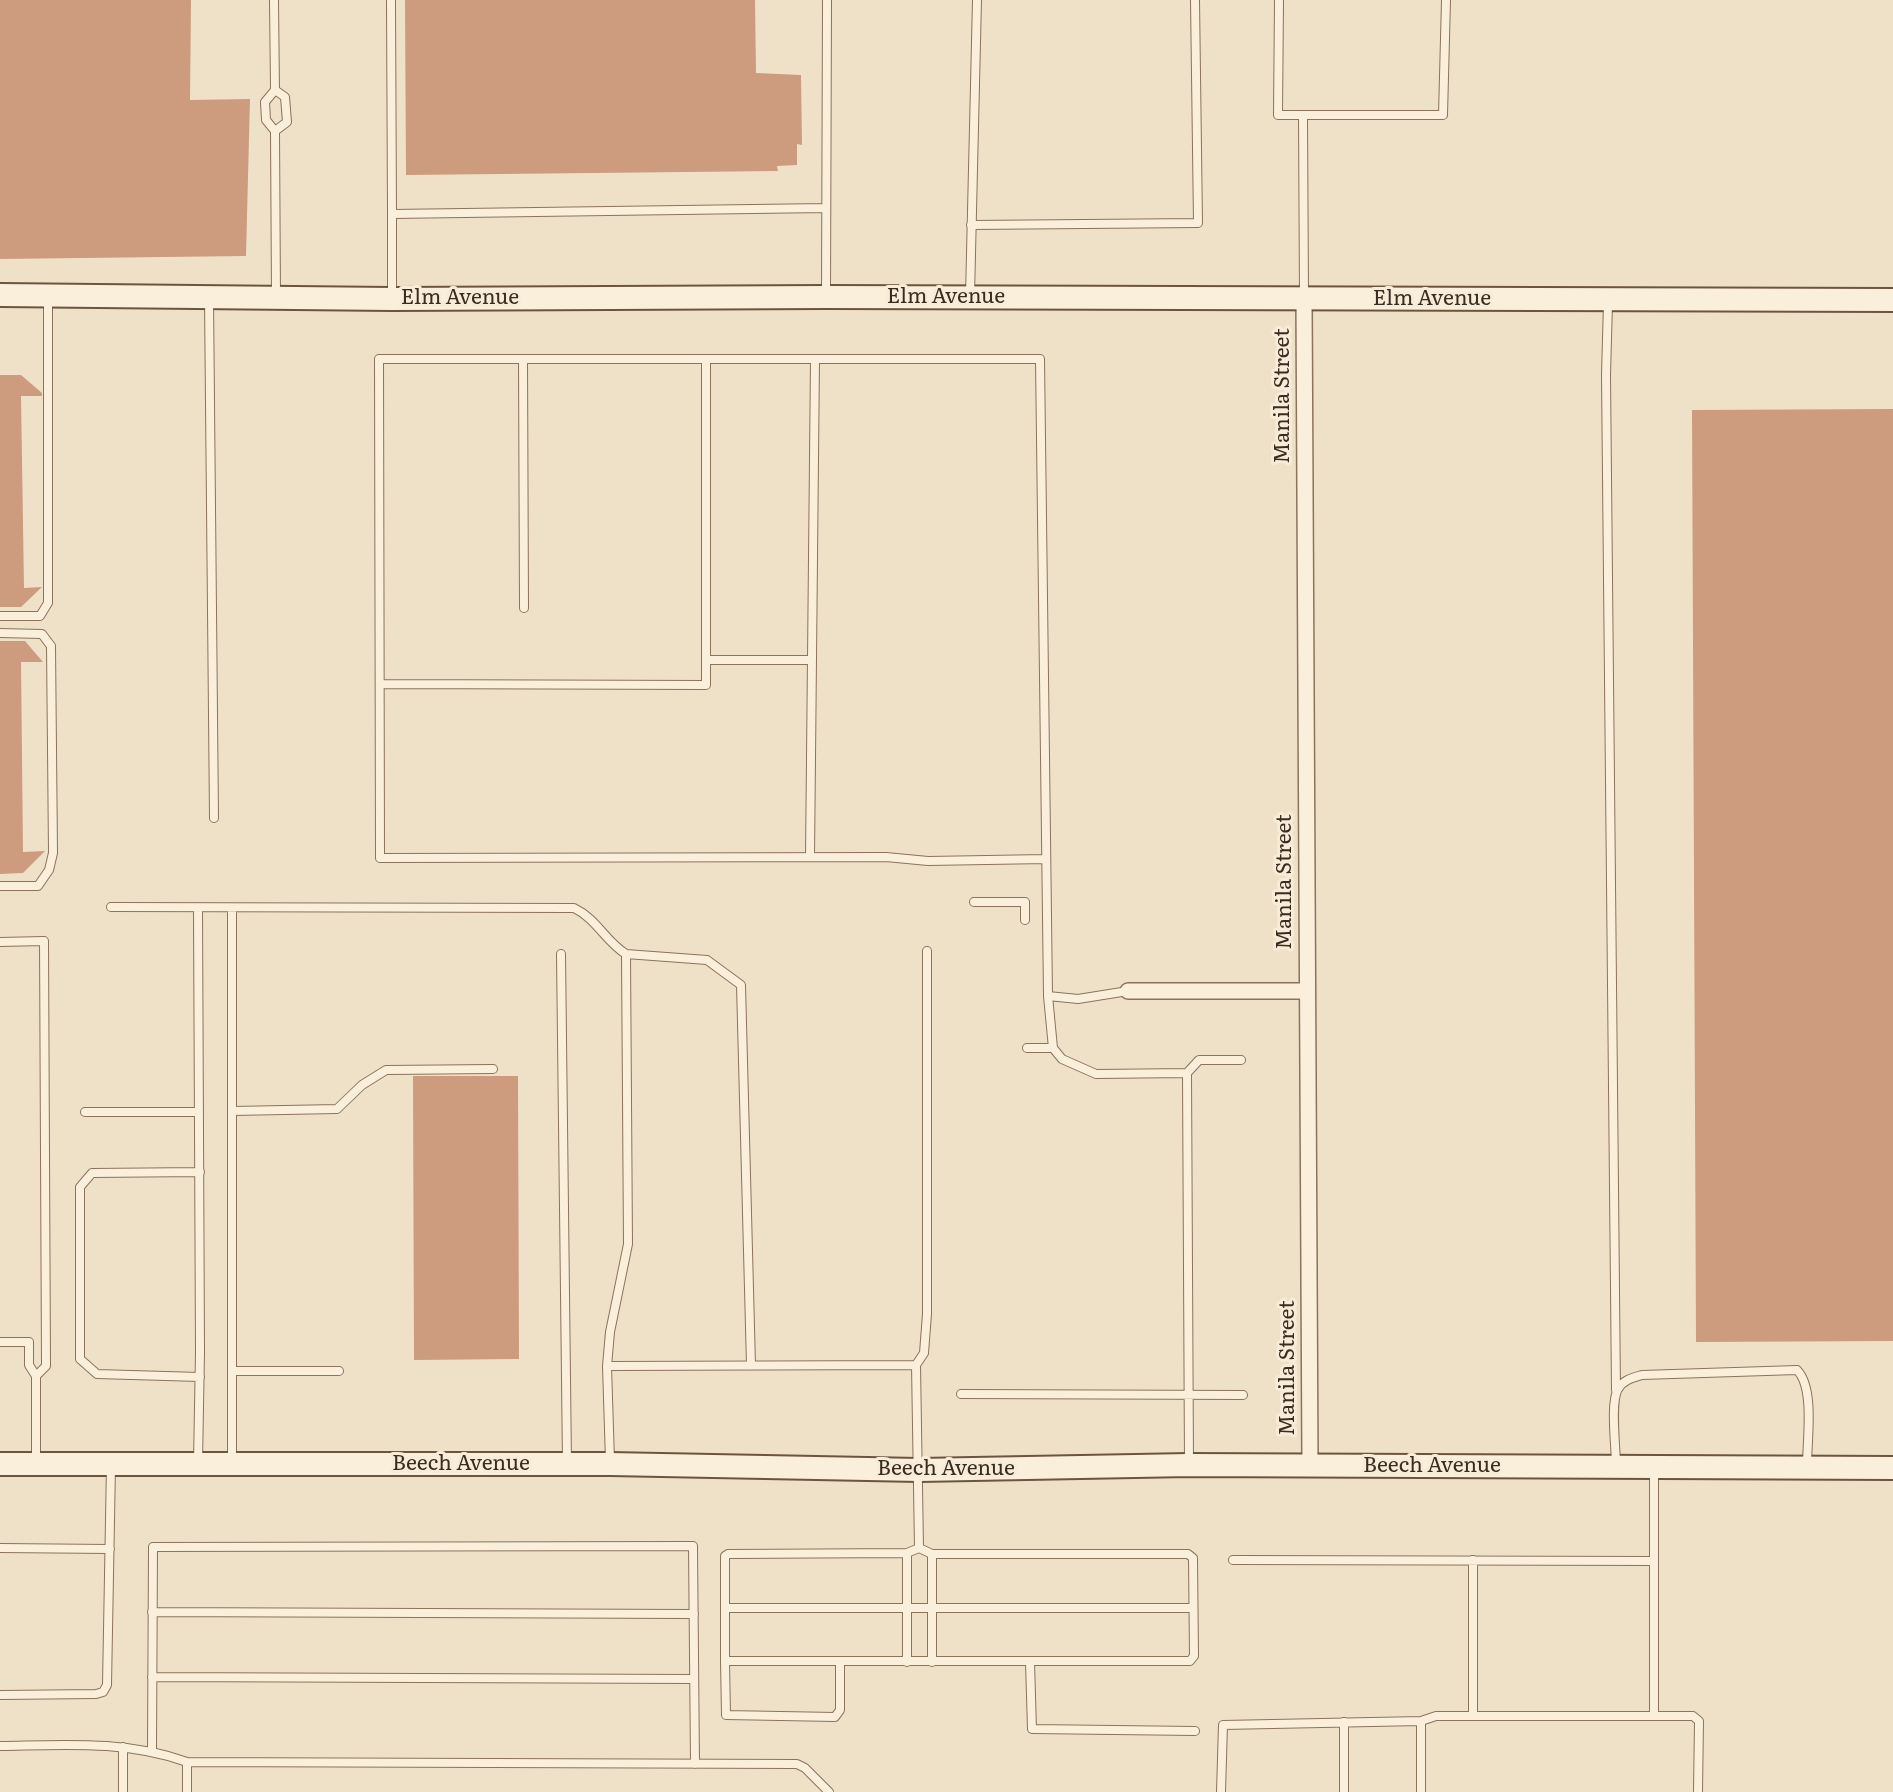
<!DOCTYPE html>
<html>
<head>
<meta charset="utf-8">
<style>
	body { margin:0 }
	canvas { display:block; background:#efe1c8 }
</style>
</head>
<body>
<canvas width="1893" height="1792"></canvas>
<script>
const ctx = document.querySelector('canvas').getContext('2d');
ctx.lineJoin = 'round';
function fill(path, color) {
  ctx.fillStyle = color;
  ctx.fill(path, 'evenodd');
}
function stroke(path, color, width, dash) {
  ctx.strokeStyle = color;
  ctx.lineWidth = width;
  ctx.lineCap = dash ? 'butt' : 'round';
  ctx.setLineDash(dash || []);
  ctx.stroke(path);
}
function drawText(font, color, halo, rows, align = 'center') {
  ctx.font = font + ' Literata,serif';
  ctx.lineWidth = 6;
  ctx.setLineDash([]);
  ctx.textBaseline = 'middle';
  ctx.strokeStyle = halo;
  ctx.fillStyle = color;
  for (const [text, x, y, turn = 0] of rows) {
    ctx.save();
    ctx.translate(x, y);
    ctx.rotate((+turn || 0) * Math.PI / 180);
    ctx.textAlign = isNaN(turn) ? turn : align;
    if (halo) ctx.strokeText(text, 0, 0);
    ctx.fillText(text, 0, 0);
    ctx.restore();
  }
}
fill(new Path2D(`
	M0,0h191l-1,100 60,-1 -4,157 -246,3z
	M405,0h350l1,73 45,2 1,70 -5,-1v21l-20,1 1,5 -372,4z
	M0,375h21l21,18v3h-21l3,192 18,-1 -21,20h-21z
	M1893,409v932l-197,1 -4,-932z
	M0,641h25l18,21h-22l2,190 22,-1 -22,22 -23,1z
	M413,1076h105l1,283 -105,1z`), '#cd9b7d');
const lane = new Path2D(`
	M274,0l1,90
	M391,0l1,214 433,-6
	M1279,0l-1,115h165l3,-115
	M1303,115l1,182
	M275,131l12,-9 -2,-25 -10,-7 -10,12 1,18 9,11 1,165
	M971,225l227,-2 -3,-223
	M826,295l1,-295
	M392,296v-82
	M970,296l7,-296
	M209,299l5,519
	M1608,303l-2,72 10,1015
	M523,359l1,249
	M706,359v301h105
	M0,616h40l8,-13v-305
	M0,633l42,1 9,12 2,207 -4,17 -11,16h-38
	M380,684l326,1v-25
	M810,857l5,-498
	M1046,859l-118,2 -42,-4 -506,1 -1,-499h661l8,637 5,52 9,11 34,15 91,-1 2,391
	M974,902h51v18
	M111,907l463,1c23,11 31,33 52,46l2,290 -18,88 -3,34 309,-1 8,-12 3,-39v-363
	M232,908v554
	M0,942l44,-1 2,425 -10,10 -7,-11v-23h-29
	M561,954l6,509
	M626,954l81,6 34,25 10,380
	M1048,996l30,3 50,-8
	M1027,1048h26
	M1187,1073l12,-13h42
	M232,1111l105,-2 25,-24 24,-15 107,-1
	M85,1112h114
	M200,1172l-108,1 -12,14v172l17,15 103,3
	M916,1365l3,183
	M607,1366l3,95
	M232,1371h107
	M36,1376v86
	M961,1394l282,1
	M198,1462l2,-110 -2,-444
	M1616,1465c0,-17 -6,-63 2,-76 5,-9 14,-11 24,-14l155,-5c18,18 10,70 10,95
	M1654,1469v247
	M0,1548l110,1
	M907,1553v109
	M1233,1560l421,1
	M1473,1560v156
	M725,1608h468
	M152,1612l542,2
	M725,1661v-105l3,-2 179,-1 12,-5 13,6h256l5,4 1,98 -4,5h-465l1,54 109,2 5,-7v-48
	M932,1662v-108
	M1030,1662l2,67 163,2
	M152,1677l542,2
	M0,1695l96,-1 7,-2 4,-7 4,-220
	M1421,1721l15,-5h257l6,5 -1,71
	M1344,1722v70
	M0,1746c64,-1 126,-6 187,16
	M123,1747v45
	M152,1750l1,-203 540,-1 2,218
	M187,1792v-30l610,2 8,4 24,24
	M1221,1792l2,-67 198,-4v71`);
const street = new Path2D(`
	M1304,299l6,1166
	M1128,991h179`);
const secondary = new Path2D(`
	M0,295l392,4 434,-2 1067,3
	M0,1464h610l309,6 270,-5 704,3`);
stroke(lane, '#8b735c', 10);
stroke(street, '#8b735c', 18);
stroke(secondary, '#6d543f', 26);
stroke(lane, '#f9efdb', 8);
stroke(street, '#f9efdb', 15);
stroke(secondary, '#f9efdb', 22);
drawText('21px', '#3c2c20', '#f6ecd7', [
	["Elm Avenue",946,297],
	["Elm Avenue",460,298],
	["Elm Avenue",1432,299],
	["Manila Street",1283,396,-90],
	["Manila Street",1285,882,-90],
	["Manila Street",1288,1368,-90],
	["Beech Avenue",461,1464],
	["Beech Avenue",1432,1466],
	["Beech Avenue",946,1469]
]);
</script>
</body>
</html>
